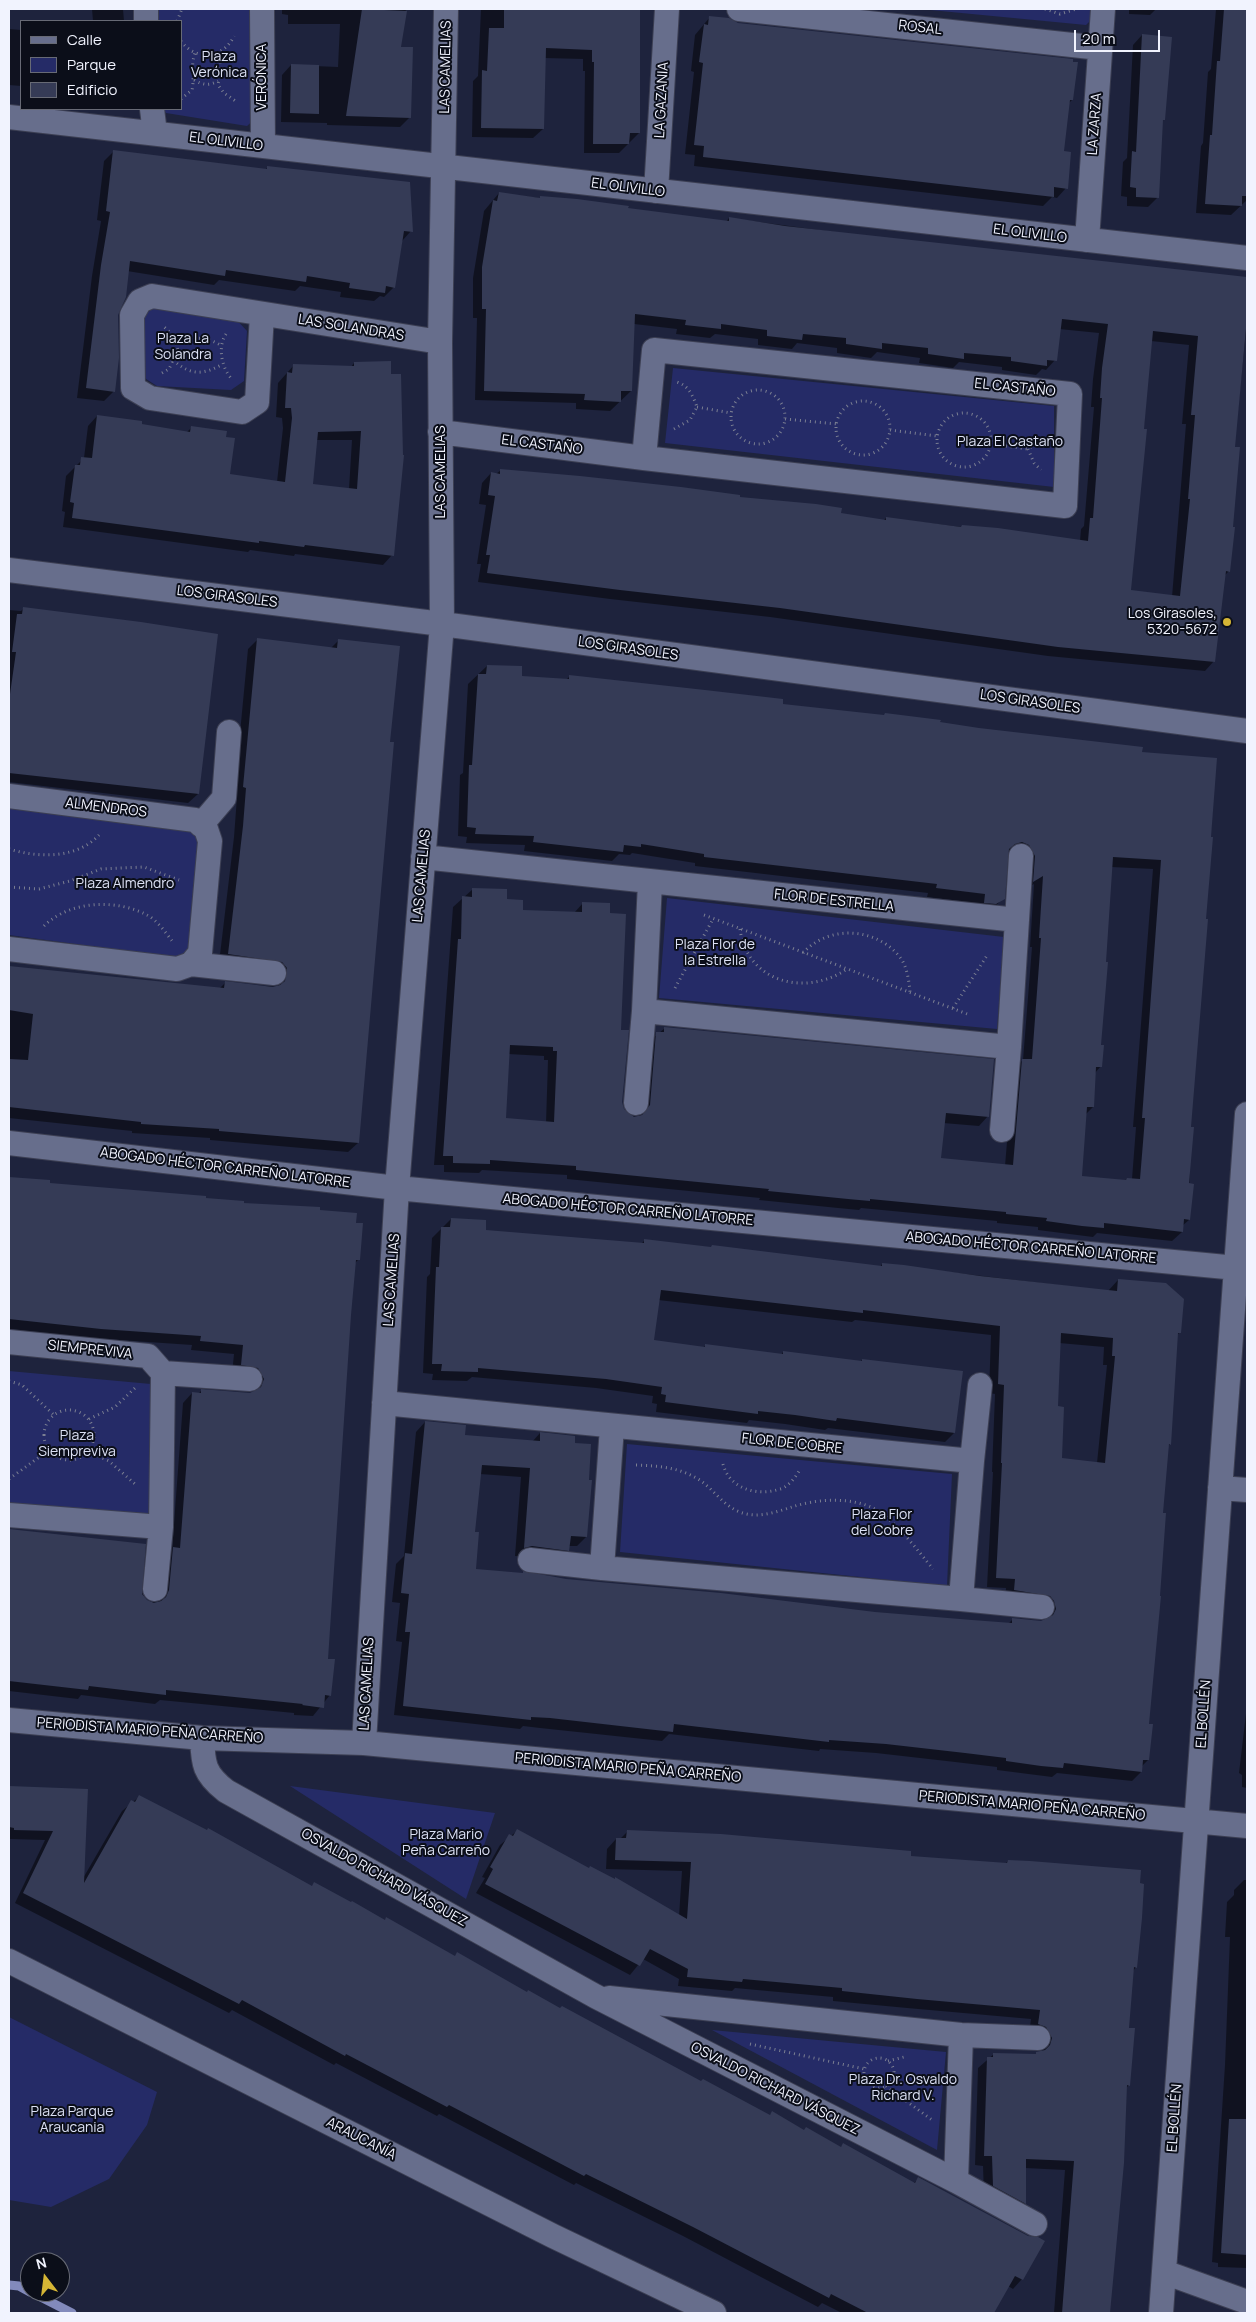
<!DOCTYPE html>
<html>
<head>
<meta charset="utf-8">
<style>
	body { margin:0 }
	#map { position:relative; width:1256px; height:2322px; overflow:hidden; background:#1e233d; font-family:Manrope,sans-serif }
	canvas { display:block }
	.frame { position:absolute; inset:0; border:10px solid #f1f3fe; pointer-events:none }
	.legend { position:absolute; left:20px; top:20px; width:162px; height:90px; box-sizing:border-box; background:#0b0e19; border:1px solid #676a75; margin:0; padding:6px 9px; list-style:none; font-size:15px; color:#f1f3fe }
	.legend li { display:flex; align-items:center; gap:10px; height:25px }
	.legend b { width:25px; border:1px solid #676a75 }
	.north { position:absolute; left:20px; top:2252px; width:50px; height:50px; box-sizing:border-box; background:#0b0e19; border:1px solid #676a75; border-radius:50%; rotate:345deg; font-size:14px; font-weight:700; line-height:20px; text-align:center; color:#f1f3fe }
	.north::after { content:''; display:block; margin:auto; width:18px; height:22px; background:#d5b535; clip-path:polygon(50% 0,100% 100%,50% 72%,0 100%) }
	.scale { position:absolute; left:1074px; top:30px; width:86px; height:22px; box-sizing:border-box; border:2px solid #f1f3fe; border-top:0; padding-left:6px; font-size:15px; line-height:18px; white-space:nowrap; color:#f1f3fe; -webkit-text-stroke:4px #0b0e19; paint-order:stroke }
</style>
</head>
<body>
<div id="map">
<canvas width="1256" height="2322"></canvas>
<div class="frame"></div>
<ul class="legend">
<li><b style="height:6px;background:#676e8c"></b>Calle</li>
<li><b style="height:14px;background:#252b67"></b>Parque</li>
<li><b style="height:14px;background:#353b56"></b>Edificio</li>
</ul>
<div class="north">N</div>
<div class="scale">20 m</div>
</div>
<script>
const ctx = document.querySelector('canvas').getContext('2d');
ctx.lineJoin = 'round';
function fill(path, color) {
  ctx.fillStyle = color;
  ctx.fill(path, 'evenodd');
}
function stroke(path, color, width, dash) {
  ctx.strokeStyle = color;
  ctx.lineWidth = width;
  ctx.lineCap = dash ? 'butt' : 'round';
  ctx.setLineDash(dash || []);
  ctx.stroke(path);
}
function drawText(font, color, halo, rows, align = 'center') {
  ctx.font = font + ' Manrope,sans-serif';
  ctx.lineWidth = 4;
  ctx.setLineDash([]);
  ctx.textBaseline = 'middle';
  ctx.strokeStyle = halo;
  ctx.fillStyle = color;
  for (const [text, x, y, turn = 0] of rows) {
    ctx.save();
    ctx.translate(x, y);
    ctx.rotate((+turn || 0) * Math.PI / 180);
    ctx.textAlign = isNaN(turn) ? turn : align;
    if (halo) ctx.strokeText(text, 0, 0);
    ctx.fillText(text, 0, 0);
    ctx.restore();
  }
}
fill(new Path2D(`
	M151,9h106v108l-10,9 -81,-13 -3,-4h18v-88h-29z
	M920,9h177l-1,6 -10,10z
	M159,303l74,13 14,15 -3,50 -13,9 -74,-4 -14,-9 1,-62z
	M673,368l381,38v81l-389,-44z
	M9,802l187,24 9,15 -12,108 -14,9 -170,-23z
	M667,898l337,39 -7,92 -338,-31z
	M9,1371l142,13 6,12 -4,109 -6,11 -138,-9z
	M627,1444l325,30 -5,112 -327,-34z
	M290,1786l205,27 -29,86z
	M9,2017l148,75 -10,33 -38,54 -58,28 -42,-7z
	M712,2030l234,22 -9,98z`), '#252b67');
fill(new Path2D(`
	M92,9h31l1,12h-31z
	M282,9h124l-6,39 10,69 -10,10 -73,-2v-2l-46,-1 1,-47 9,-10 47,2 2,-43h-52v-9l-6,-1z
	M481,9h157l1,124 -20,20h-35l1,-82h-2v-12l-39,-1 -1,71 -10,9 -61,-1 1,-56 5,-5z
	M1129,9h27l-6,6 -21,-1z
	M1216,9h31v191l-16,15 -35,-2 5,-67 2,-3 5,-71 3,-3z
	M710,17l362,83 -4,4 -5,48 3,36 -9,10 -5,-1 -9,9 -349,-40 1,-11 -10,-1 9,-82 -3,-1 4,-36z
	M9,29l12,1v56l-12,-1z
	M1142,35l22,84 -2,3 -5,76 -9,9 -21,-1v-9l-6,-1 2,-34 4,-4 6,-113z
	M114,151l151,19 3,-3 143,64 -9,10 -8,46 -10,10 -4,-1 -6,5 -34,-4 1,-5 -41,-6 -5,5 -76,-11 -5,5 -87,-14 -10,44 -3,76 -10,10 -27,-3 15,-122 9,-55 -4,-1 7,-59z
	M499,193l227,29 3,-4 518,69v34l-13,127 -5,123 -5,5 -10,85 -9,10 -157,-15 -278,-39 -160,-18 -132,-17 3,-18h-4l9,-59 -7,-1 3,-21 9,-10 5,1 5,-4 238,28 144,23 3,-3 194,23 1,-12 3,-3 10,-119h-3l2,-28 6,-46 -40,-4 -4,31 -9,10 -4,-1 -6,6 -34,-5v-3l-43,-5 -6,6 -34,-5 1,-5 -43,-6 -6,6 -34,-5v-5l-40,-5 -5,6 -34,-4v-6l-43,-5 -5,4 -34,-4 1,-5 -43,-5 -3,67 -21,20 -34,-2v-6l-101,-3 2,-82h-4v-40l11,-67zM1151,341l38,4 -7,79h4l-14,173 -42,-5z
	M354,363l38,192 -9,10 -88,-11 -1,2 -44,-6 -2,2 -185,-25 2,-15 -3,-1 4,-35 18,-18 4,-32 9,-10 89,17 6,-6 33,11 4,37 48,7 6,-54 -1,-10 -6,-1 2,-34 16,-18 57,2zM316,440h36l-3,49 -37,-4z
	M23,609l175,185 -10,9 -179,-21v-172l12,1z
	M258,639l72,10 8,-8 50,102 -30,400 -10,9 -138,-12v-2l-78,-5v-2l-123,-13v-151l210,22 6,-6 53,4 -1,-10 -58,-14 15,-126 3,-40 -3,-1 14,-147z
	M487,666l33,11 46,3 4,-4 211,29 158,18 202,30 75,6 -26,369 -1,92 -7,6v6l-10,9 -75,-8 -4,4 -55,-7v-3l-41,-4v-2l-136,-13 -2,2 -21,-2 -79,-8 1,-2 -193,-19v-4l-85,-5 -3,3 -35,-1v-7h-10l19,-258 20,-18 33,11 16,11 52,2 9,-10 37,128 1,71 2,8 5,6 11,1 8,-74 18,-15 323,88 -9,10 -36,-3 -3,36 65,7 8,-97 10,-9 9,-113h-2l4,-63 -10,6 -12,-39 -4,1 -5,46 -9,10 -19,4 1,-9 -49,-6 1,-4 -233,-27v-3l-63,-10 -2,2 -11,-1 -7,7 -88,-10 1,-6 -59,-2 1,-6 -9,-1 2,-61 3,-2 5,-89zM1111,867l42,2 -20,258h3l-4,52h-5l-3,2 -44,-4 5,-62 8,-8 2,-34 6,-7 -1,-20zM508,1054l36,2v4h4l-2,63 -41,-3z
	M9,1178l40,3v3l270,27 36,13 4,35 -4,4 -5,52 -23,345 3,35 -17,21 -19,-1v-2l-134,-13 -5,4 -74,-9 -3,4 -69,-8v-161l135,15 -4,43 6,13 12,2 6,-45 8,-8 11,-147 9,-10 6,1 3,-3 49,3 5,-4 -23,-16 2,-20 -43,-4 1,-5 -102,-7 -81,-9z
	M451,1219l33,12 157,13 4,-4 235,27 2,-3 226,27 10,-11 62,52 -3,3 -7,109 -3,3 -19,278v35l-7,7v5l-9,9 -75,-8 -5,4 -55,-7v-3l-42,-5 -79,-9 -56,-4 -1,2 -150,-17 -7,7 -122,-13 -17,-2 -3,3 -126,-14 8,-73 -6,-1 4,-38 -8,-1 4,-38 8,-8 12,-124 9,-10 39,14 68,6 8,-9 46,104 -9,9h-9v4l-10,9 -43,-3 6,-79 -41,-3 -6,59 1,37 46,5 2,-2 43,7 309,34 133,10 5,-5 28,3 6,-4 -2,-7 -40,-11 1,-12 -19,-1 6,-115h-1l3,-78 -6,-1 2,-58 -136,-15 -3,2 -194,-22 -5,41 50,7 2,-2 76,9 2,-3 77,10 2,-2 92,73 -9,9 -117,-14 -3,2 -40,-6 -36,-4 -2,3 -91,-11 1,-8 -5,-1 1,-7 -57,-8 -124,-11 -5,4 -35,-1 1,-6 -10,-1 4,-96 3,-3 2,-36zM1059,1343l45,4 -1,18h4l-10,98 -36,-4 -4,-51z
	M1247,1705v83l-5,-1v-12l-3,-2z
	M9,1785l1,2 77,3 -5,90 40,-69 18,-15 171,91 73,34 317,161 68,34 3,-3 32,18 36,17 3,-3 70,39 5,-5 104,100 -9,10 -5,-3 -17,27h-149l-20,-10 -4,4 -135,-71 -107,-53 -2,2 -135,-71 -2,2 -101,-53 -2,2 -102,-55 -3,3 -214,-110 30,-63 -36,-1z
	M518,1830l70,39 26,11 1,-1 64,37 3,-45 -76,-2 1,-20 9,-10h4l7,-7 282,25 96,7 3,-3 128,106 -3,4 -6,58 2,56 -3,3 -3,75 -14,150h-55l11,-143 -40,-2v35l-9,9 -32,-17 -1,-29 -8,-1 3,-97 16,-14 40,1 8,-3 1,-4 -14,-14 2,-15 -124,-11 -74,-7v-4l-98,-9 -3,3 -54,-5 1,-7 -36,-20 -13,16 -154,-82 9,-15 -3,-1 18,-32z
	M1244,1880h3v388l-29,-1v-4l-6,-1 13,-197 5,-128h-5l2,-35 7,-7v-5z`), '#0007');
stroke(new Path2D(`
	M9,2285l10,1 11,6
	M31,2292l41,21`), '#828abc', 9);
fill(new Path2D(`
	M362,9l45,2 -6,36h12l-2,71 -65,-2z
	M504,9h136v124h-10l-1,11h-36l1,-82h-2v-12l-46,-2 -2,81 -63,-1 1,-58 5,1 2,-43h15z
	M1224,9h23v187h-5v10l-37,-2 5,-69h2l5,-74h3z
	M709,16l20,2 9,5 335,36v3h5l-5,38h-3l-6,51 7,1 -3,37 -14,-2v10l-351,-40 1,-11 -10,-1 9,-82 -4,-1 5,-38 4,1z
	M1142,34l30,3 -7,83h-2l-4,78 -23,-1v-9l-6,-1 2,-36 4,1z
	M291,64l28,1v49l-29,-1z
	M113,150l154,19v-3l143,16 3,50 -9,-1 -9,57 -9,-2 -1,7 -36,-5 1,-5 -43,-7 -1,6 -80,-12 -1,6 -95,-15 -4,36 -8,18 1,43 -4,34 -29,-4 15,-123 9,-53 -4,-1z
	M499,192l41,6v-2l37,3 52,7 -1,2 101,13v-4l56,9 462,51v41l-12,129h5l-7,80h2l-5,45 -4,-1 -11,91 -157,-15 -278,-39 -160,-18 -133,-17 3,-18h-4l9,-59 -7,-1 3,-23 9,2v-5l80,7 101,11 59,8v2l76,7 26,4 -1,5 45,7v-3l75,10 1,-2 36,3 90,13 2,-23h3l9,-120h-2l2,-30 6,-44 -46,-5 -5,42 -10,-1v6l-36,-5v-4l-47,-4v6l-36,-5v-6l-46,-5v6l-36,-5v-6l-43,-4 -1,6 -35,-4v-6l-46,-6v5l-36,-4 1,-5 -51,-6 -3,77h-11v11l-37,-2 1,-6 -101,-3 2,-82h-4v-42l11,-67 4,1zM1153,331l45,5 -7,79h4l-7,84h2l-10,97 -49,-6 16,-161h-3z
	M391,361v13h10l2,81h1l-10,101 -89,-11 -1,2 -45,-6v2l-187,-25 2,-15 -4,-1 5,-37h5l1,-8 11,1 5,-43 45,6v3l48,8 1,-6 36,5 -1,6 9,1 -5,36 55,8 7,-64 -1,-10h-6l2,-36 5,1 1,-9 61,2v-4zM361,431l-4,58 -44,-5 5,-52z
	M23,607l118,15 77,12 -19,160 -190,-21v-72l7,-49h-4l5,-38h5z
	M257,638l80,10 1,-9 62,7 -10,96h4l-35,401 -140,-12v-2l-78,-5v-2l-132,-15v-48l19,1 5,-46 -24,-4v-44l215,22 1,-7 48,6 7,-2 5,-4 2,-13 -5,-6 -54,-8 15,-128 3,-38 -3,-1z
	M487,665l35,1v10l47,3v-4l136,15 78,9v5l101,11 1,-2 56,7 -1,2 39,6 164,19 -1,5 75,6 -6,79h2l-7,82h2l-17,208h3l-5,56 5,1 -4,36 -6,-1 -1,13 -79,-9v5l-22,-2 -36,-5 1,-3 -41,-4v-2l-136,-13v2l-22,-2 -80,-8 1,-2 -193,-19v-4l-86,-6v4l-37,-1v-7h-10l15,-217h3l1,-43 10,1v-9l35,1v10l16,1v10l59,2v-10l28,1v10l16,1 -5,116h8l-7,72 2,7 10,8 8,-2 8,-10 6,-73h8v-5l330,32 -5,58 -43,-4 -5,45 72,7 9,-106h10l9,-121h-2l4,-62 -10,6 2,-26 -6,-11 -7,-3 -7,2 -6,5 -4,50 -9,5 -12,-1 1,-9 -49,-6 1,-4 -233,-27v-3l-63,-10v3l-17,-2 -1,7 -90,-10 1,-6 -59,-2 1,-6 -9,-1 2,-62h3l6,-91h8zM1113,857l48,3 -19,258h3l-5,61 -13,-1 -1,2 -44,-4 5,-69h7l2,-40h6l2,-22h-3l7,-83h-2zM510,1045l43,2v4h4l-3,71 -48,-4z
	M9,1177l41,3v3l156,13v2l38,3v2l76,4v3l37,3 -1,10h7l-3,37h-4l-5,55 -23,344h7l-4,37 -6,-1 -1,13 -22,-3 1,-1 -137,-14v5l-77,-9 -1,4 -79,-9v-152l137,15 -4,50 5,6 7,3 7,-2 5,-4 3,-7 4,-43 7,1 12,-156 9,1v-4l49,4 11,-6 3,-8 -6,-11 -17,-3 2,-20 -43,-4 1,-5 -100,-7 -92,-10z
	M451,1218l35,2v10l158,13v-4l67,8 1,-2 170,21v-3l22,2 76,11 137,15 1,-12 48,4 18,16 -3,34h-3l-7,112 -2,-1 -6,69h3l-6,83h1l-12,128h4l-4,36h-6l-1,12 -78,-9 -1,5 -22,-2 -35,-5v-3l-41,-5 -79,-9 -57,-4v2l-155,-18 -1,8 -123,-14 -19,-1v3l-128,-14 7,-74h-5l4,-38 -8,-1 4,-40 7,1 13,-133 41,4 -1,10 75,6v-9l35,4v7l16,1 -2,36h3l-5,57 -16,-1 -2,15 -37,-5 -8,2 6,-80 -48,-3 -7,67h4l-3,37 47,4v-2l43,8 155,14 154,19 97,8 40,3v-5l29,3 12,-6 3,-6 -2,-8 -4,-5 -36,-6 1,-11 -19,-1 6,-115h-1l3,-78 -6,-1 2,-58 -137,-16v3l-202,-23 -7,50 51,7v-3l78,10v-3l79,10v-2l101,12 -8,62 -118,-15 -1,3 -41,-6 -37,-4v3l-93,-12 1,-7 -5,-1 1,-7 -56,-8 -128,-11v4l-37,-1 1,-7h-10l4,-97h3l2,-40h9zM1061,1333l52,5 -1,18h3l-10,107 -43,-5 2,-51 -6,-1z
	M9,1786l79,3 -4,94 47,-83 4,2 4,-7 68,35 1,-2 104,58 2,-4 37,20 1,-1 33,19 1,-3 69,39 2,-4 70,40 1,-2 32,18 2,-2 139,75 2,-2 67,36 2,-4 32,19 2,-3 35,20 2,-4 72,40 3,-6 110,59 10,1 7,4 -22,39 -8,-4 -21,37h-126l-37,-19 -2,4 -136,-71 -107,-53 -2,2 -135,-71 -2,2 -101,-53 -1,2 -103,-56 -3,4 -216,-111 30,-62 -39,-1v-2l-5,-1z
	M517,1829l72,39 1,-2 25,13v-2l72,42 4,-57 -76,-2 1,-22h10l1,-8 94,4 190,17v5l96,7 1,-3 22,1 111,9 -1,13 4,1 -2,34 -5,50 -3,-1 -5,61h6l-2,23 -3,35 -3,-1 -3,78 -14,150h-48l12,-152 -48,-2v45l-33,-18 -1,-30h-8l3,-99h6v-4l43,1v-2l9,-2 5,-5 2,-7 -6,-11 -8,-3 2,-14 -123,-11 -75,-8v-3l-99,-9 -1,3 -55,-5 1,-8 -38,-20 -10,17 -155,-82 8,-15 -3,-2 19,-33 4,2z
	M1229,2119h18v136l-26,-2z`), '#353b56');
const street = new Path2D(`
	M146,9v12
	M262,9l1,137
	M739,9l361,39
	M152,109l3,24
	M9,117l1238,141
	M656,191l11,-182
	M1087,240l16,-231
	M262,314l-5,88 -15,10 -92,-14 -17,-10 -1,-73 8,-14 12,-5 288,46
	M440,432l204,26 421,48 5,-112 -416,-44 -10,108
	M9,570l433,54 805,107
	M9,796l186,24 11,9 4,12 -10,112 -9,11 -14,5 -168,-20
	M201,825l23,-27 5,-66
	M423,857l594,63 -8,127 -365,-36 6,-129
	M1017,920l4,-64
	M191,964l83,9
	M636,1103l8,-92
	M1002,1130l7,-83
	M9,1143l388,45 850,81
	M9,1342l139,14 15,17 -2,154 -6,62
	M163,1373l87,6
	M384,1403l588,58 -11,138 -359,-31 10,-141
	M972,1461l8,-76
	M1220,1488l27,2
	M9,1515l152,12
	M530,1560l72,8
	M961,1599l81,8
	M9,1720l193,18 162,5 883,83
	M202,1738c1,26 2,36 24,53l369,205 361,185 79,43
	M364,1743l33,-555 45,-564 -2,-282 6,-333
	M9,1961l544,275 161,77
	M609,1998l352,37 77,3
	M956,2181l5,-146
	M1164,2272l83,30
	M1161,2313l86,-1199`);
stroke(street, '#3c3f53', 26);
stroke(new Path2D(`
	M1045,9l15,5 16,-5
	M177,21l5,-12
	M181,41c15,21 43,17 53,-5
	M217,53c7,11 3,20 1,32l6,8 13,9
	M194,80c9,5 15,6 24,1
	M181,99l11,-9c3,-13 -2,-23 3,-37
	M226,334c-9,13 -4,35 6,45
	M175,344c18,-8 31,-8 47,2
	M173,360c18,16 30,15 50,4
	M162,373l7,-4 9,-19 -6,-16 -10,-9
	M731 417a27 27 0 1 1 54 0a27 27 0 1 1-54 0Z
	M836 428a27 27 0 1 1 54 0a27 27 0 1 1-54 0Z
	M697,407l34,6
	M937 440a27 27 0 1 1 54 0a27 27 0 1 1-54 0Z
	M785,419l52,5
	M674,429l16,-9 7,-13c-4,-11 -8,-21 -20,-25
	M890,430l47,6
	M991,444l37,5 14,-9
	M1028,449l6,14 7,7
	M9,849c29,9 68,10 90,-14
	M9,887l30,2 31,-8 31,-12 43,-2 35,13
	M704,915l266,100
	M44,926c26,-26 73,-27 103,-11 10,5 19,18 25,26
	M740,929c7,54 66,68 107,40
	M803,953c25,-28 72,-26 96,3 8,9 10,25 11,36
	M675,988l38,-69
	M953,1008l35,-54
	M9,1381l13,4 32,30
	M44 1435a25 25 0 1 1 50 0a25 25 0 1 1-50 0Z
	M89,1419l26,-12 20,-19
	M89,1452l20,9 26,23
	M723,1464c6,24 33,33 57,25 8,-2 15,-11 19,-18
	M636,1465c22,1 42,2 62,14 15,9 25,27 42,33 17,7 36,0 52,-5 24,-8 55,-10 79,0 21,9 48,45 62,62
	M9,1479l40,-29
	M750,2044l114,25
	M864 2073a15 15 0 1 1 30 0a15 15 0 1 1-30 0Z
	M888,2061l16,-4
	M886,2086l46,34`), '#7b7f92', 3, [1, 4]);
stroke(street, '#676e8c', 24);
for (const [x, y, r, color] of [
	[1227,622,5,"#d5b535"]
]) {
  const dot = new Path2D();
  dot.arc(x, y, r, 0, 2 * Math.PI);
  ctx.fillStyle = color;
  ctx.fill(dot);
  stroke(dot, '#0b0e19', 2);
}
drawText('14px', '#f1f3fe', '#0b0e19', [
	["ROSAL",920,28,6],
	["LAS CAMELIAS",446,67,-89],
	["VERÓNICA",262,77,-90],
	["LA GAZANIA",662,100,-87],
	["LA ZARZA",1095,124,-86],
	["EL OLIVILLO",226,142,7],
	["EL OLIVILLO",628,188,7],
	["EL OLIVILLO",1030,234,7],
	["LAS SOLANDRAS",351,328,9],
	["EL CASTAÑO",1015,388,6],
	["EL CASTAÑO",542,445,7],
	["LAS CAMELIAS",441,472,-90],
	["LOS GIRASOLES",227,597,7],
	["LOS GIRASOLES",628,649,8],
	["LOS GIRASOLES",1030,702,8],
	["ALMENDROS",106,808,7],
	["LAS CAMELIAS",422,876,-85],
	["FLOR DE ESTRELLA",834,901,6],
	["ABOGADO HÉCTOR CARREÑO LATORRE",225,1168,7],
	["ABOGADO HÉCTOR CARREÑO LATORRE",628,1210,5],
	["ABOGADO HÉCTOR CARREÑO LATORRE",1031,1248,5],
	["LAS CAMELIAS",392,1280,-86],
	["SIEMPREVIVA",90,1350,6],
	["FLOR DE COBRE",792,1444,6],
	["LAS CAMELIAS",367,1684,-87],
	["EL BOLLÉN",1204,1714,-86],
	["PERIODISTA MARIO PEÑA CARREÑO",150,1731,4],
	["PERIODISTA MARIO PEÑA CARREÑO",628,1768,5],
	["PERIODISTA MARIO PEÑA CARREÑO",1032,1806,5],
	["OSVALDO RICHARD VÁSQUEZ",384,1878,29],
	["OSVALDO RICHARD VÁSQUEZ",775,2089,27],
	["EL BOLLÉN",1175,2118,-86],
	["ARAUCANÍA",361,2139,27]
]);
drawText('14px', '#dce1f5', '#0b0e19', [
	["Plaza",219,57],
	["Verónica",219,73],
	["Plaza La",183,339],
	["Solandra",183,355],
	["Plaza El Castaño",1010,442],
	["Plaza Almendro",125,884],
	["Plaza Flor de",715,945],
	["la Estrella",715,961],
	["Plaza",77,1436],
	["Siempreviva",77,1452],
	["Plaza Flor",882,1515],
	["del Cobre",882,1531],
	["Plaza Mario",446,1835],
	["Peña Carreño",446,1851],
	["Plaza Dr. Osvaldo",903,2080],
	["Richard V.",903,2096],
	["Plaza Parque",72,2112],
	["Araucania",72,2128]
]);
drawText('14px', '#f1f3fe', '#0b0e19', [
	["Los Girasoles,",1217,614],
	["5320-5672",1217,630]
], 'right');
</script>
</body>
</html>
